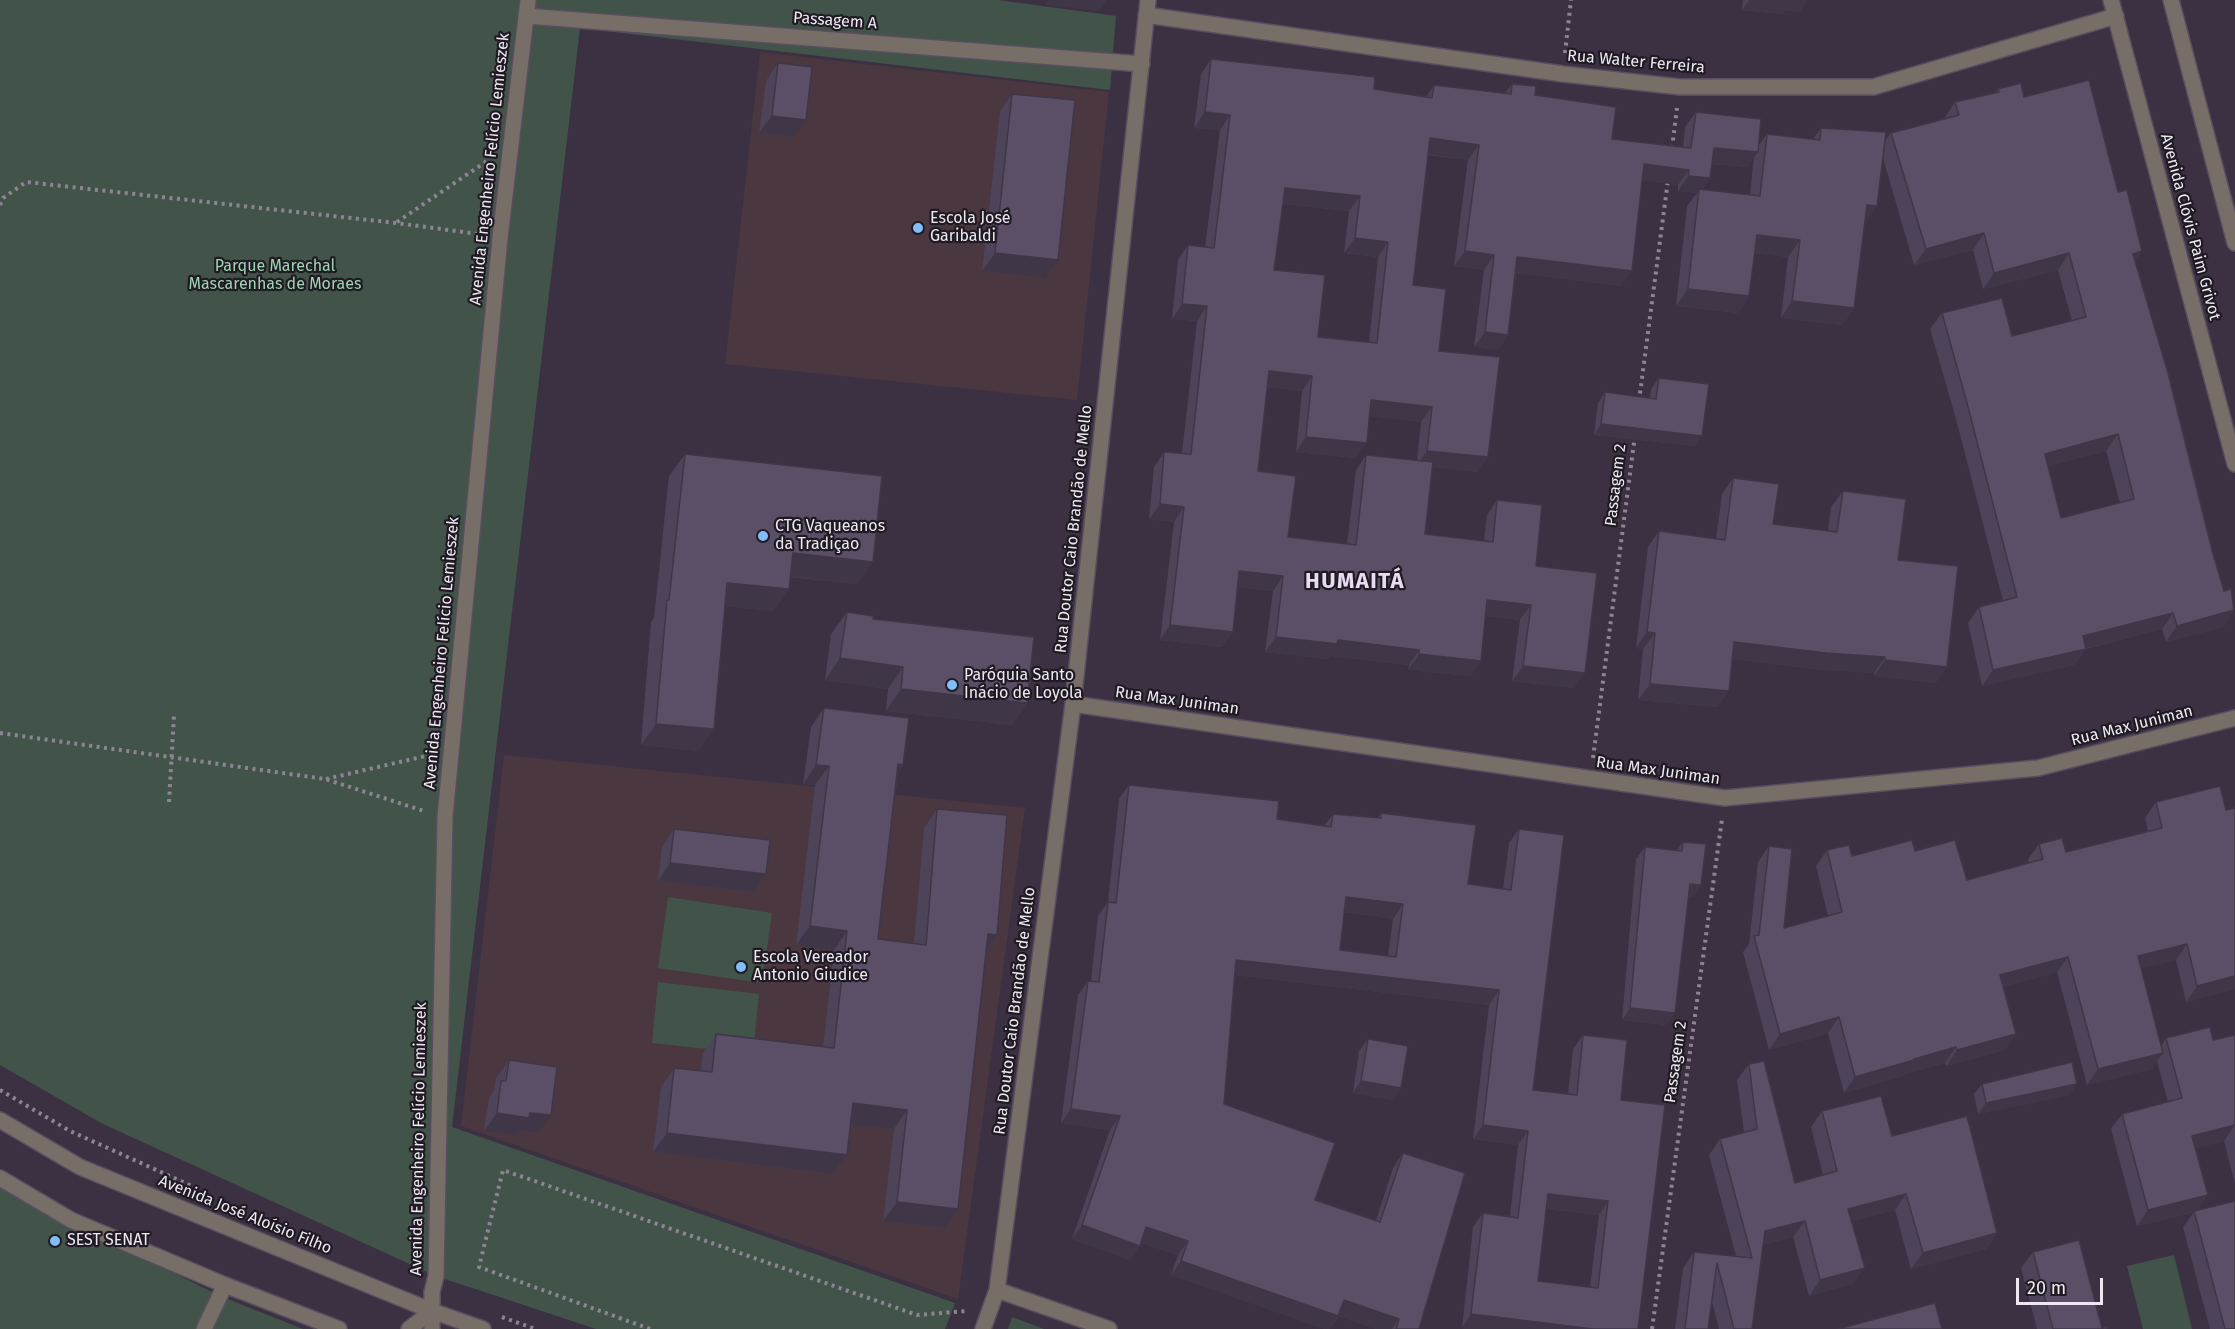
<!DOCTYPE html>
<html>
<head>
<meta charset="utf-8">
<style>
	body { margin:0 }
	#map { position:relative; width:2235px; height:1329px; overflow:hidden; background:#3b3143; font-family:"Fira Sans",sans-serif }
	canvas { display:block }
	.scale { position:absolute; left:2016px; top:1278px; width:87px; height:27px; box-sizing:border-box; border:3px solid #eee8f3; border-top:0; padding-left:8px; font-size:18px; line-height:21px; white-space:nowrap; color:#eee8f3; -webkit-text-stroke:4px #201b23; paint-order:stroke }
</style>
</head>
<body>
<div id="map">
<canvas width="2235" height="1329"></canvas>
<div class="scale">20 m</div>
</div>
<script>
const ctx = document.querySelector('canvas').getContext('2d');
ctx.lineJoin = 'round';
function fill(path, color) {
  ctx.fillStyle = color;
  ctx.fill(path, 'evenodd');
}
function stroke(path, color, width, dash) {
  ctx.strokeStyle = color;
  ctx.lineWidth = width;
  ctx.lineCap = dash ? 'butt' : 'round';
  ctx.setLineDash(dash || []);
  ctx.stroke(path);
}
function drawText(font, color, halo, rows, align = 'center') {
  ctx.font = font + ' "Fira Sans",sans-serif';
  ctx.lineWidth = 4.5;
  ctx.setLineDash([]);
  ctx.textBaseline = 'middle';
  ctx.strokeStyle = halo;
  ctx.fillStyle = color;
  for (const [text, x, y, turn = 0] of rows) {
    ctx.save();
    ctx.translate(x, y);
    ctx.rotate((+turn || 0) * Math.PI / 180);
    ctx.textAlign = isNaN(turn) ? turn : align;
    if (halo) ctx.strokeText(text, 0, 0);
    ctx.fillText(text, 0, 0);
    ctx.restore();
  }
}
fill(new Path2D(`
	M760,52l349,40 -32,308 -352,-36z
	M504,755l521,53 -67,491 -497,-173z`), '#4a3740');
fill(new Path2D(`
	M0,0h998l118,16 -6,74 -530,-62 -128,1099 503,176 -10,26h-349l-160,-53 -333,-152 -103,-59z
	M668,897l104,16 -10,70 -104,-15z
	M658,982l101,12 -6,60 -101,-11z
	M0,1187l220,109 83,33h-303z
	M2174,1255l18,74h-49l-16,-63z
	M1012,1317l32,12h-36z`), '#425449');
const minor = new Path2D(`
	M2111,0l124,464
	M2171,0l64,243
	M1146,15l417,59 117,13h193l243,-71
	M526,16l616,48
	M1073,704l652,94 313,-30 197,-50
	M0,1120l80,47 352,144 51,18
	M0,1178l71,42 154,65 114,44
	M997,1290l112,39
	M204,1329l21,-44
	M409,1329l23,-18
	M432,1329v-37l4,-16 9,-459 55,-579 28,-238
	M983,1329l14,-39 76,-586 75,-704`);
stroke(minor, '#584e5f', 18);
stroke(new Path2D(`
	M1565,53l6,-53
	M1672,148l5,-40
	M0,205l3,-7 23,-16 370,41 82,11
	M397,222l90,-61
	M1639,401l29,-221
	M0,733l325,46 99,32
	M1593,758l42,-323
	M326,779l104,-24
	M169,802l5,-87
	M0,1090l70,41 124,56
	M502,1317l33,12
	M650,1329l-171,-62 24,-97 414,145 49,-4
	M1652,1329l70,-510`), '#8d8594', 4, [3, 4.5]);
stroke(minor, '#776e68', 15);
fill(new Path2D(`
	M1743,0h64l-8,12 -14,-2 -3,4 -40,-4z
	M1211,59l163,30 52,8 8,-12 71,8 7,-9 23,11 77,44 71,8 2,-20 11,-15 62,34 9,-12 46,5 8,-11 63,14 7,-9 53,-14 11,-17 40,-9 3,-4 26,8 111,164 77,289 12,41 10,19 -11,17 -57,15 -4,-13 -77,20 -11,16 -92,21 -14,-63 11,-16 24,-6 -47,-182 -26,-90 12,-16 70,23 60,-15 -14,-51 -75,19 -10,-39 -59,15 -31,-107 -18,65 -11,85 -12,17 -61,-7 7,-61 -33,-4 -6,43 -11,17 -62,-7 11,-100 10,-13 -19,-2v-6l-36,-5 -21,106 -105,-13 -8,62 -10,15 -24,-3 10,-77 -30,-4 14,-106 -40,-5 -15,130 26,66 39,121 -46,-5 -7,67 59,7 3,-26 10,-15 39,66 38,122 -62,-7 8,-61 -35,-4 -4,45 -11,15 -62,-6 1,-5 -79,-9 -3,3 -62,-7 8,-61 -36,-4 -15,60 -62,-7 14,-118 -25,-3 5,-52 10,-15 18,1 15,-132 -25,-2 6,-59 10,-15 17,2 15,-117 -26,-2 7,-54zM1754,156l-4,39 -48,-5 8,-12 2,-14 35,3zM1283,204l66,7 -5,42 34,4 -9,85 -51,-5 -44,-67zM1267,387l35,4 -6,61 60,6 14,-42 51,6 -4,39 -51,-6 -10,15 -9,74 -59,-7 -30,-66zM2106,451l14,52 -59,15 -13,-52z
	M778,63l15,74 -34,-4 7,-52z
	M1012,94l33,184 -63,-7 18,-160z
	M1659,378l36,68 -101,-11 4,-32 7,-11 45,6 1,-9z
	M685,454l172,130 -67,-7 -1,12 -16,22 -48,-5 -26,145 -58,-6 10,-123 3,-4 15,-142z
	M1733,478l40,46 55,7 3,-24 12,-16 55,69 38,123 -62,-7v-3l-60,-4 -81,-10 -15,48 -80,-7 5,-51 -7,-1 12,-101 11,-16 57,8 6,-45z
	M847,612l26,7 154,84 -15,22 -126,-14 2,-22 -63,-9 6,-46z
	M824,708l79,57 -5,7 -20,167 36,4 10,-115 13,-19 60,126 -11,16 -42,277 -61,-7 11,-92 -44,-5 -3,31 -14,19 -180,-22 8,-65 13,-19 27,3 2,-18 13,-19 107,13 11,-97 -38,-5 19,-160 -12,-1 8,-57z
	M1129,785l148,34 47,7 9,-12 45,4 3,-5 87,71 35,5 6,-46 10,-14 14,261 35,4 5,-45 10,-14 38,65 17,229h-170l-6,-1 11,-101 10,-14 27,3 8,-71 -45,-6 16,-134 -254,-30 -11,129 91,96 61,20 17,-52 10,-15 16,176h-43l-37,-13 -10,13h-4l-154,-54 7,-20 -37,-12 -11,17 -58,-21 38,-109 -49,-7 17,-128 10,-14h3l7,-65 10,-14 11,-103zM1344,912l49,7 -5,37 -48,-6zM1546,1209l53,6 -9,72 -52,-6z
	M2156,802l70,8 9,-2v181l-49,13 -10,-42 -35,8 20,78 5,-8 47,2 22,-5v149l-11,-43 -28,7 1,63 38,118h-25l-27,-102 11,-15 -57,14 -26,-97 11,-15 46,-12 -11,-41 -5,8 -65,16 -30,-113 -54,15 2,63 -59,16 -1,-3 -40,11 -2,2 -59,17 -16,-60 -59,17 -26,-98 6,-8 9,-82 11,-16 15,82 44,-12 -12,-50 11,-16 25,6 63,-5 52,29 62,-17 -1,-4 11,-15 27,8 82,-21 -3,-13z
	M674,829l79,63 -95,-11 4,-34z
	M1683,842l10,55h-5l-22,128 -44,-5 14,-161 9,-12 31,4z
	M1368,1039l33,49 -8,12 -40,-7 6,-42z
	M509,1060l29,73 -19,-2 -3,4 -32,-4 5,-33 5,-8 2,-12z
	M1749,1064l46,119 28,-8 -12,-48 11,-16 70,25 105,97 -11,16 -75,20 -16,-59 -43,11 1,63 -44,12 -16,-59 -30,8 -11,84h-33l-7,-27 -4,27h-33l8,-61 11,-16 42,4 -27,-101 11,-16 24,-7 -7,-52z
	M1982,1084h95l-8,11 -91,19 -4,-20z
	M2033,1252l69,76 5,1h-70l-16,-61z`), '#4d4459');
fill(new Path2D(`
	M1048,0h59l-8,11 -54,-6z
	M1749,0h58l-8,12 -14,-2 -3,4 -40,-4z
	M1205,112l25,3 -10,15 -26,-2z
	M772,116l34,4 -13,17 -34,-4z
	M1430,138l49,7 -11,15 -49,-7z
	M1714,148l44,4 -11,15 -43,-4z
	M1644,164l45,6 -11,15 -45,-6z
	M1688,176l22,2 -10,15 -1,-4 -2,4 -19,-2z
	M1285,188l75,8 -11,15 -75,-8z
	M1867,205l10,1 -12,17z
	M1984,233l-11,17 -59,15 12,-16z
	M1757,235l43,5 -12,17 -43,-5z
	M1355,238l33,4 -10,15 -34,-4z
	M1465,251l29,4 -10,15 -30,-4z
	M2142,251l-11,16 2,-13z
	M995,253l63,7 -13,18 -63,-7z
	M2069,253l-11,17 -75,19 11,-16z
	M1517,257l115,14 -11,15 -114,-14z
	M1688,289l61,7 -11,17 -62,-7z
	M1792,301l62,7 -12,17 -61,-7z
	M1182,304l25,2 -10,15 -25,-2z
	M1485,332l23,3 -10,15 -24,-3z
	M1269,371l43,5 -10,15 -44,-5z
	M1371,400l61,7 -11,15 -60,-7z
	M1601,424l101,12 -7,10 -101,-11z
	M2118,434l-12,17 -72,19 11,-16z
	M1306,437l61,6 -11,15 -60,-6z
	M1427,451l61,6 -10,15 -62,-6z
	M1160,504l24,3 -10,15 -25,-3z
	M793,553l80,9 -16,22 -80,-9z
	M1239,571l44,5 -10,15 -44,-5z
	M727,583l62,6 -16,22 -62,-6z
	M1487,600l44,5 -11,15 -44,-5z
	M2234,610l-11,17 -57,15 11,-16z
	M2173,613l-11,16 -91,23 12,-16z
	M1170,625l63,7 -11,15 -62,-7z
	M1647,632l8,1 -12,16 -7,-1z
	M1276,637l62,3 81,10 -10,15 -79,-9 -3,3 -62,-7z
	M1734,642l151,15 -11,16 -60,-4 -91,-11z
	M2086,649l-12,16 -92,21 11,-16z
	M1419,654l62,7 -11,15 -62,-6z
	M840,658l63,9 -15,22 -63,-9z
	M1885,660l62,7 -11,16 -62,-7z
	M1523,666l62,7 -11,15 -62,-7z
	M1650,684l79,7 -11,16 -80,-7z
	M901,689l126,14 -15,22 -126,-14z
	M656,724l58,5 -15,22 -58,-6z
	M898,764l5,1 -14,19z
	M816,765l13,1 -14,19 -12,-1z
	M670,863l96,11 -13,18 -95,-11z
	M1690,884l11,1 -8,12 -12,-1z
	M1346,897l57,7 -10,15 -57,-8z
	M810,926l37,5 -13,19 -38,-5z
	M988,934l9,1 -13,19z
	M2187,944l-11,16 -49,11 11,-15z
	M2068,957l-11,15 -68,19 11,-16z
	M1236,960l263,30 -10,15 -263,-31z
	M2235,976v13l-49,13 11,-16z
	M1630,1008l45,5 -9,12 -44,-5z
	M1839,1017l-11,16 -59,17 11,-16z
	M2016,1034l-11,16 -59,16 11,-16z
	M1956,1047l-11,16 -40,11 -2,2 -59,17 11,-16 59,-18z
	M2163,1053l-11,16 -65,16 11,-16z
	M1361,1081l40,7 -8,12 -40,-7z
	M2077,1084l-8,11 -91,19 8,-11z
	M853,1103l54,7 -13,19 -55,-6z
	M1071,1109l49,7 -10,14 -49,-7z
	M497,1113h33l21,2 -13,18 -19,-2 -3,4 -32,-4z
	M1483,1125l45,6 -10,14 -45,-6z
	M2235,1125l-11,16 -43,11 11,-16z
	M667,1133l180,22 -14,19 -180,-22z
	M1548,1194l60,7 -9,14 -61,-7z
	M1906,1194l-11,16 -58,15 11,-16z
	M2208,1195l-11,16 -60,15 11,-16z
	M897,1202l61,7 -14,19 -61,-7z
	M1805,1221l-12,16 -39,10 11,-16z
	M1082,1225l58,21 -10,14 -58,-21z
	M1146,1227l42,14 -10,14 -42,-13z
	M1997,1233l-11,16 -75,20 12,-16z
	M1181,1261l157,55 -9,13h-4l-154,-54z
	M1865,1268l-12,16 -44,12 11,-16z
	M1344,1300l55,19 -7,10h-16l-42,-15z
	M1471,1314l122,15h-125l-6,-1z`), '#3f3748');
const building = new Path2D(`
	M1211,59l164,18 -1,12 58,9 2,-13 77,9 1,-10 24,2 -1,9 81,12 -4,32 79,9 5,-36 65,7 -3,33 -44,-4 -4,30 -22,-2 1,-6 -45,-6 -12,107 -115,-14 -9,78 -23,-3 9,-77 -29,-4 14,-106 -49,-7 -17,147 33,4 -7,62 61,6 -12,100 -61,-6 5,-44 -61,-7 -4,43 -61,-6 6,-61 -43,-5 -11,100 38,5 -8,61 68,8 10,-90 67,7 -8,72 68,8 4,-42 45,5 -6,61 61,7 -12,100 -62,-7 8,-61 -44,-5 -6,61 -62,-7v-4l-81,-10 -1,4 -61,-7 7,-61 -44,-5 -6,61 -63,-7 14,-118 -24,-3 4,-52 27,2 16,-148 -25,-2 6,-59 26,3 16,-133 -25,-3zM1285,188l75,8 -5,42 33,4 -11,101 -59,-6 7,-62 -51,-5z
	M778,63l34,4 -6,53 -34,-4z
	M2089,80l29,112 9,-2 15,61 -9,3 35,119 44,177 12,41 7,-2 3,21 -57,16 -4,-13 -90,23 3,13 -93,21 -14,-63 38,-10 -50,-194 -25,-90 60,-15 10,38 74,-19 -17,-64 -75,20 -10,-40 -58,16 -35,-116 68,-18 -4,-13 44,-10 -1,-3 23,-6 3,14zM2118,434l16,65 -73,19 -16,-64z
	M1012,94l63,6 -17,160 -63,-7z
	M1821,128l65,4 -9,74 -10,-1 -13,103 -62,-7 8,-61 -43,-5 -8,61 -61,-7 11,-100 61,7 7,-62 53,6z
	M1659,378l50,6 -7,52 -101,-12 4,-32 51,7z
	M685,454l197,22 -9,86 -80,-9 -4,36 -62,-6 -13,146 -58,-5 11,-124h2z
	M1733,478l46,6 -6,40 64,8 6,-41 63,8 -8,61 60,6 -11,101 -62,-7v-3l-59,-4 -92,-11 -5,49 -79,-7 5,-51 -8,-1 12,-101 66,9z
	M847,612l27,4 -1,3 161,18 -7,66 -126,-14 2,-22 -63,-9z
	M824,708l85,10 -6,47 -5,-1 -20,175 48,6 11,-136 70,6 -10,120 -9,-1 -30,275 -61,-7 10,-92 -54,-7 -6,52 -180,-22 7,-65 38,4 4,-38 118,14 13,-117 -37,-5 19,-160 -13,-1z
	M1129,785l150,16 -2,18 54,8 2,-13 48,4v-5l95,12 -8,59 43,6 8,-61 45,6 -31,255 44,5 6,-60 44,5 -6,60 44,5 -27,224h-45l-122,-15 12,-101 35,5 10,-87 -45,-6 16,-135 -263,-30 -12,144 111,39 -20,57 65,22 23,-69 62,20 -46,156h-23l3,-10 -55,-19 -6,16 -157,-55 7,-20 -42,-14 -6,19 -58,-21 38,-109 -49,-7 17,-128 11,1 9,-80 8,1zM1346,897l57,7 -7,53 -56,-7zM1548,1194l60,7 -10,87 -60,-7z
	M2220,786l6,24 9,-2v168l-38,10 -10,-42 -49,12 25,97 -65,16 -30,-112 -68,18 16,59 -59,16 -1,-3 -42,12v1l-59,17 -16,-60 -59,17 -26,-98 5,-1 10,-89 23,3 -8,79 58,-16 -15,-62 22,-5 3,11 60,-16 3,11 40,-11 12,40 76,-21 -4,-15 23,-6 4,14 96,-24 -6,-26z
	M674,829l96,11 -4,34 -96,-11z
	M1683,842l23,2 -5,41 -11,-1 -15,129 -45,-5 15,-161 37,4z
	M2210,1027l3,13 22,-5v90l-43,11 16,59 -60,15 -26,-96 60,-16 -16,-60z
	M1368,1039l40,7 -7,42 -40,-7z
	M509,1060l48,7 -6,48 -21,-2 -1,5 -32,-5 4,-32h5z
	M1764,1061l31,122 42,-12 -15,-60 59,-15 11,40 75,-20 30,117 -74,20 -17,-59 -58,15 17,59 -45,12 -15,-59 -40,10 -13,98h-18l-17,-66 -9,66h-23l9,-77 58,6 -32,-119 37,-10 -8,-65z
	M2072,1062l5,22 -91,19 -4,-19z
	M2235,1201v128h-10l-31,-118z
	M2079,1240l23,88 5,-2v3h-54l-20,-77z
	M1935,1303l7,26h-104z`);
fill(building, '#5a4f67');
stroke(building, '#3f3748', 1.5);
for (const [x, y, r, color] of [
	[918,228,6,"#81bdfa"],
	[763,536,6,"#81bdfa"],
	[952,685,6,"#81bdfa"],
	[741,967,6,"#81bdfa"],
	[55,1241,6,"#81bdfa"]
]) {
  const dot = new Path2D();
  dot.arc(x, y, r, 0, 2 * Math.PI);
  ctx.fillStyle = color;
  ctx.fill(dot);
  stroke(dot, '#201b23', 2);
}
drawText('16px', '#eee8f3', '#201b23', [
	["Passagem A",835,21,4],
	["Rua Walter Ferreira",1636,62,5],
	["Avenida Engenheiro Felício Lemieszek",490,169,-84],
	["Avenida Clóvis Paim Grivot",2190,227,75],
	["Passagem 2",1616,485,-83],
	["Rua Doutor Caio Brandão de Mello",1074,529,-84],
	["Avenida Engenheiro Felício Lemieszek",442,653,-85],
	["Rua Max Juniman",1177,701,8],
	["Rua Max Juniman",2132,726,-14],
	["Rua Max Juniman",1658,771,8],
	["Rua Doutor Caio Brandão de Mello",1015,1011,-83],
	["Passagem 2",1676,1062,-82],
	["Avenida Engenheiro Felício Lemieszek",419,1139,-89],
	["Avenida José Aloísio Filho",245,1215,22]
]);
drawText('16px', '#eee8f3', '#201b23', [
	["Escola José",930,219],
	["Garibaldi",930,237],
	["CTG Vaqueanos",775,527],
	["da Tradiçao",775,545],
	["Paróquia Santo",964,676],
	["Inácio de Loyola",964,694],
	["Escola Vereador",753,958],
	["Antonio Giudice",753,976],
	["SEST SENAT",67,1241]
], 'left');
drawText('16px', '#9ed4b3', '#201b23', [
	["Parque Marechal",275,267],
	["Mascarenhas de Moraes",275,285]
]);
ctx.letterSpacing = '1.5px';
drawText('bold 22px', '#e7dcf2', '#201b23', [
	["HUMAITÁ",1355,582]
]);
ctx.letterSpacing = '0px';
</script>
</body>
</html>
